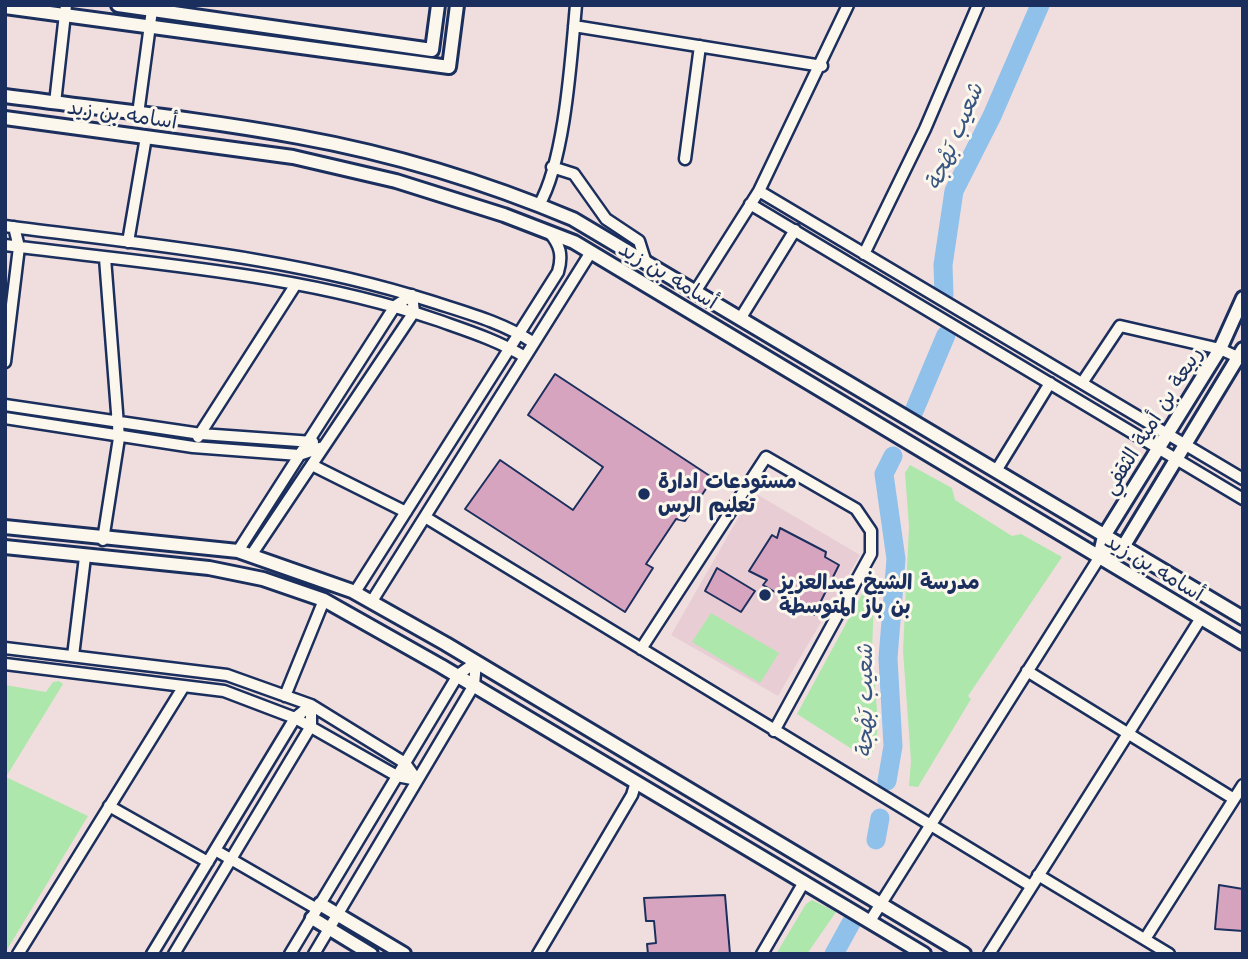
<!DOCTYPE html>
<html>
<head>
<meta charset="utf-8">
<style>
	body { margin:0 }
	#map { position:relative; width:1248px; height:959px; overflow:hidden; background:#f0dede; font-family:"Comic Neue",sans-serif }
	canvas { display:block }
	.frame { position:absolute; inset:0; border:7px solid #1b2f5e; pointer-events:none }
</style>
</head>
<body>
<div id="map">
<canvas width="1248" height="959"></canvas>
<div class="frame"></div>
</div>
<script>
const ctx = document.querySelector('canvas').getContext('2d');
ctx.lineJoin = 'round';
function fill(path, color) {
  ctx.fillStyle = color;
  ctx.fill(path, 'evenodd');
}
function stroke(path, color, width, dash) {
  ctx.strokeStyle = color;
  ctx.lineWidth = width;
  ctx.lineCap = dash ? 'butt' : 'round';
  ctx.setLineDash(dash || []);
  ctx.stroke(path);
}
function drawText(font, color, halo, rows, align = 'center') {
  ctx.font = font + ' "Comic Neue","Playpen Sans Arabic",sans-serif';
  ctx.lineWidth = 6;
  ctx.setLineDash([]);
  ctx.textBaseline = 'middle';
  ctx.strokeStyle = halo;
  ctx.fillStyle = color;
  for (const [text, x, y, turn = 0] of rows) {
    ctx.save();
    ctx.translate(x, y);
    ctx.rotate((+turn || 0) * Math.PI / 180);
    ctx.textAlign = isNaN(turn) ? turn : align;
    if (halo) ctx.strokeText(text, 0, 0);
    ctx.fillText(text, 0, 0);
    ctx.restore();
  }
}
fill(new Path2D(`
	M753,492l107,63 -82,141 -107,-61z`), '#e8cdd5');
fill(new Path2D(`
	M910,465l42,23 3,12 57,36 9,-2 41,23 -94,139 3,3 -53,88 -9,-1 2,-25 -8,-110 6,-124 -4,-54z
	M868,583l6,15 -2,53 6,71 -2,22 -7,16 -72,-46z
	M711,613l68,40 -19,30 -68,-41z
	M59,681l4,3 -57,93 82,39 -83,137v-268l41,7 7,-10z
	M812,900l24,12 -29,42h-31l30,-50z`), '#aee7ac');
stroke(new Path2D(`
	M944,295l-1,-30 11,-74 38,-75 48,-111
	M914,411l32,-76
	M887,781l6,-35 -5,-88 8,-99 -12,-85 9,-18
	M876,840l4,-22
	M834,954l17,-31`), '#8fc1eb', 19);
const building = new Path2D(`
	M555,374l158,104 -28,43 -9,-2 -30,45 7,4 -28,44 -160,-103 35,-49 73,50 30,-43 -75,-52z
	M780,528l46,24 -1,5 14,8 -25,50 -51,-30 4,-5 -18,-9 23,-36 5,3z
	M717,568l38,23 -14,21 -36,-21z
	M1219,885l24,4v42l-28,-2z
	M725,895l5,59h-82l-1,-10 9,-1 -2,-22h-8l-2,-23z`);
fill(building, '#d7a4bf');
stroke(building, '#1b2f5e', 2);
const minor = new Path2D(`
	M574,26l248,40
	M55,103l11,-98
	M138,114l14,-104
	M685,159l15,-113
	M552,167l22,7 32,45 33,22 7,22
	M759,191l484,288
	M750,204l493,295
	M539,205c26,-45 32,-146 37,-200
	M5,226c143,19 288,31 425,75 37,12 72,21 104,42
	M128,242l18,-105
	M5,245c144,19 294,28 432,75 31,11 60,20 88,37
	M864,254l61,-125 53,-124
	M695,292l64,-101 89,-186
	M740,319l55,-89
	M5,362l14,-115 -5,-20
	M1082,383l38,-57 100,23 22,10
	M5,405l196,29 112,8
	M5,418l188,29 106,8 24,-8
	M198,437l98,-153
	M312,465l94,47
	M996,471l54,-88
	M425,517l606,369
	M103,540l16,-102 -14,-180
	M238,551l157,-245 17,-11 2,17 -162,242
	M355,592l203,-320c5,-17 2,-27 -9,-40
	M372,601l219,-349
	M5,648l222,27 84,30 94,58 12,17
	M641,649l125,-192 90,52 15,22v23l-97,177
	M73,656l12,-99
	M5,664l219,27 71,27 102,58 20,4
	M1027,671l207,128
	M285,696l39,-96
	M109,806l99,56
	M215,850l102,59
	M1038,875l131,79
	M870,921l229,-363
	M1145,939l98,-154
	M18,954l166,-268
	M152,954l143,-236 16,-13v21l-137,228
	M290,954l168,-279 18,-13 -2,23 -160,269
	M538,954l94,-159 4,-13
	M762,954l42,-72
	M989,954l212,-336`);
const tertiary = new Path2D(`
	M118,5l314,45 6,-45
	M5,7l444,60 8,-62
	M5,96c98,13 197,23 294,41 94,17 186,45 274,82l670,399
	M5,118l288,39 103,24 108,34 70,27 669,401
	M5,527l233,24 114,40 94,53 518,310
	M5,547l204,21 54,11 61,21 117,66 483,288
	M1099,558l5,-22 116,-187 23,-51
	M1099,558l24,-11 120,-198
	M320,904l84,50
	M312,918l59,36`);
stroke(minor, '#1b2f5e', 15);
stroke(tertiary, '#1b2f5e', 18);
stroke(minor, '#fbf7ec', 10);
stroke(tertiary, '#fbf7ec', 12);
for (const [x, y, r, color] of [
	[644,494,7,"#1b2f5e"],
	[765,595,7,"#1b2f5e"]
]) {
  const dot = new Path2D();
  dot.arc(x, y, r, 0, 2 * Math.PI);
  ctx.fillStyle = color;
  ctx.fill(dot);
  stroke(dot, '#fbf7ec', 2.5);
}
drawText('21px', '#1b2f5e', '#fbf7ec', [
	["أسامه بن زيد",122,115,8],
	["أسامه بن زيد",668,276,31],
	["ربيعة بن أمية الثقفي",1153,421,-58],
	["أسامه بن زيد",1154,568,31]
]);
drawText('bold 21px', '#1b2f5e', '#fbf7ec', [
	["مستودعات ادارة",658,482],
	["تعليم الرس",658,506],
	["مدرسة الشيخ عبدالعزيز",779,583],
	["بن باز المتوسطة",779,607]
], 'left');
drawText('italic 23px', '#385481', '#fbf7ec', [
	["شعيب بَهْجة",955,137,-67],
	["شعيب بَهْجة",865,701,-90]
]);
</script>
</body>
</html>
